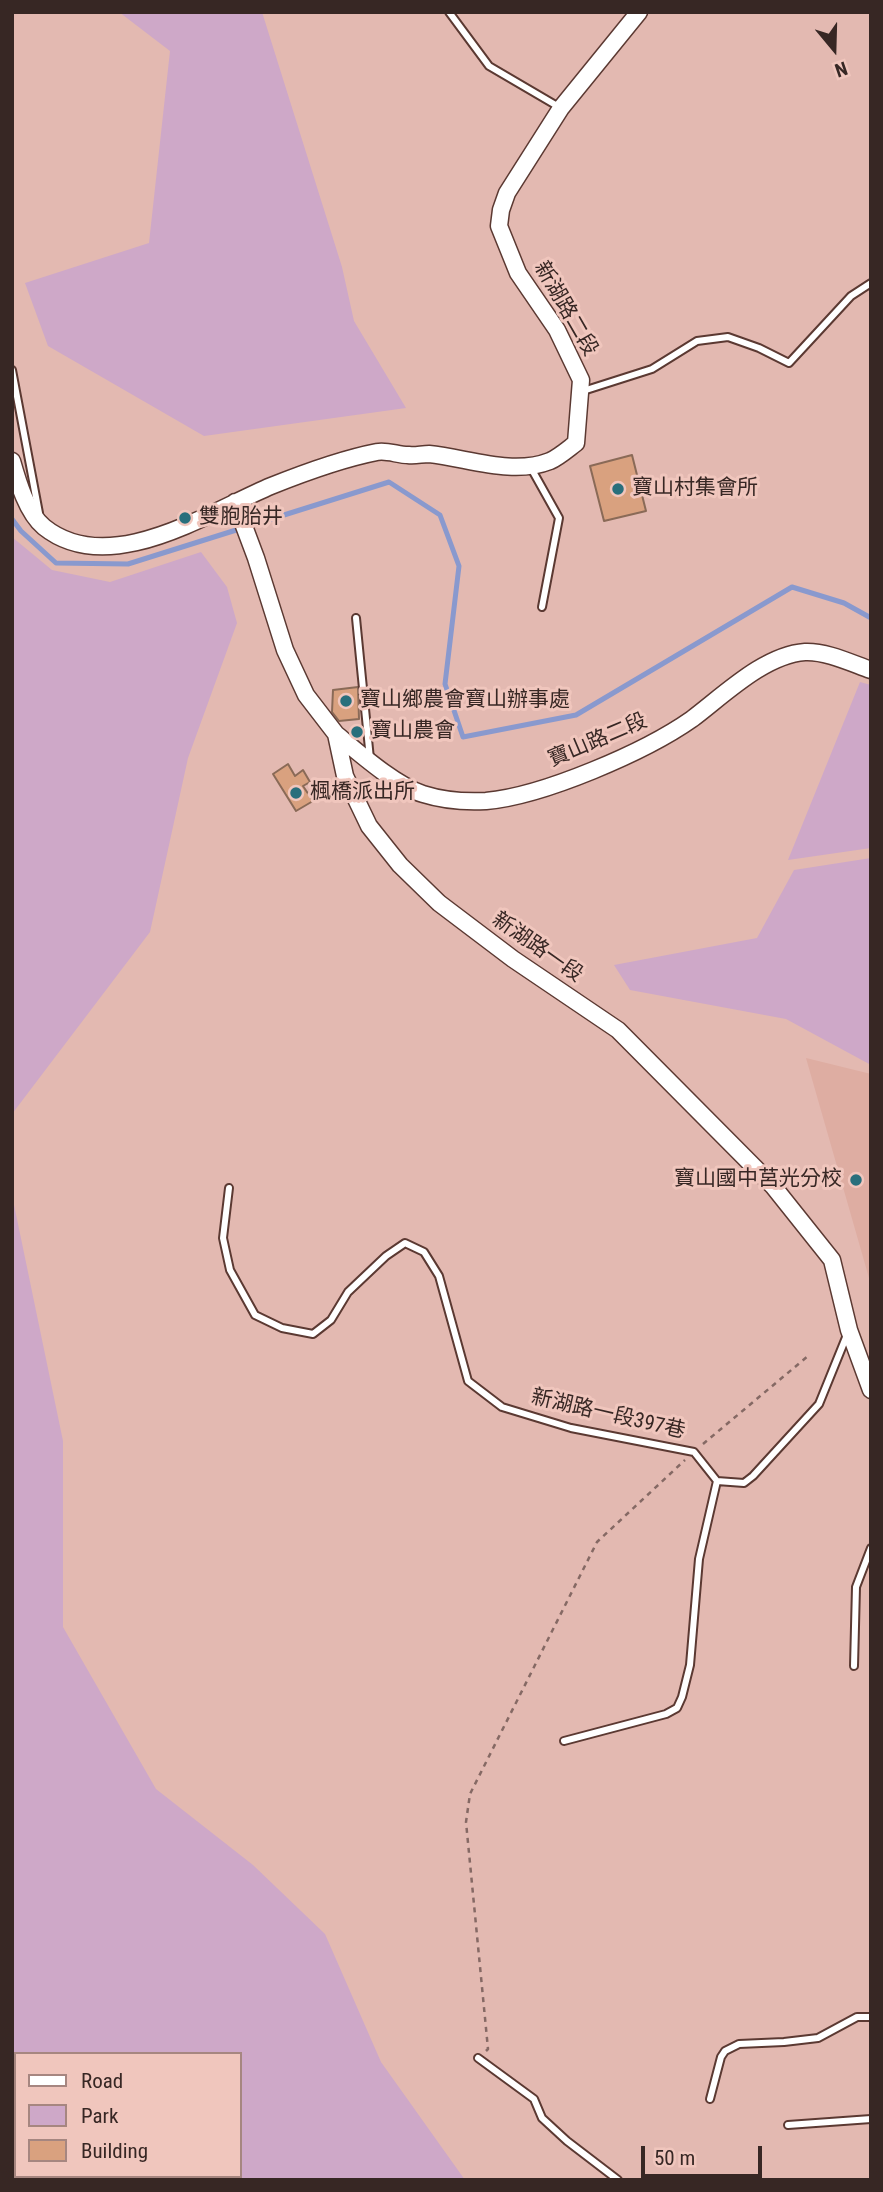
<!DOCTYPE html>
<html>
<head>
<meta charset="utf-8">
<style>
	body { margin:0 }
	#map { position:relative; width:883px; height:2192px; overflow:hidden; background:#e3b9b1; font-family:"Roboto Condensed",sans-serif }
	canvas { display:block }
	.frame { position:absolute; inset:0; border:14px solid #372724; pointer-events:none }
	.legend { position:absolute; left:14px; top:2052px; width:228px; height:126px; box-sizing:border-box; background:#f0c6bd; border:2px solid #a68680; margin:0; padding:9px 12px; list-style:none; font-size:21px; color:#372724 }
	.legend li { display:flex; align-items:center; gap:14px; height:35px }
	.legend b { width:35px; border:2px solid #a68680 }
	.north { position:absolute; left:799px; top:14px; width:70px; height:70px; -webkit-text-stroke:5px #f0c6bd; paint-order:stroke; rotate:161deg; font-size:19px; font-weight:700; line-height:28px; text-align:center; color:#372724 }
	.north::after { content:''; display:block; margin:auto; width:24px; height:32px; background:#372724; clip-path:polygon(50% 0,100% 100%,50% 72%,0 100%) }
	.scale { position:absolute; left:641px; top:2146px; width:121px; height:32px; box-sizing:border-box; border:4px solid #372724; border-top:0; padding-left:9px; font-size:21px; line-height:24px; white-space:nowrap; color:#372724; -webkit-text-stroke:5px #f0c6bd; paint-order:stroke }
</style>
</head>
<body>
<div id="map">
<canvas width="883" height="2192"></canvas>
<div class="frame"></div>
<ul class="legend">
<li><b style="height:9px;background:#fff"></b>Road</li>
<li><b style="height:19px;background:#cea8c8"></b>Park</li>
<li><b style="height:19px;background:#d9a17f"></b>Building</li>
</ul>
<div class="north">N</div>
<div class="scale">50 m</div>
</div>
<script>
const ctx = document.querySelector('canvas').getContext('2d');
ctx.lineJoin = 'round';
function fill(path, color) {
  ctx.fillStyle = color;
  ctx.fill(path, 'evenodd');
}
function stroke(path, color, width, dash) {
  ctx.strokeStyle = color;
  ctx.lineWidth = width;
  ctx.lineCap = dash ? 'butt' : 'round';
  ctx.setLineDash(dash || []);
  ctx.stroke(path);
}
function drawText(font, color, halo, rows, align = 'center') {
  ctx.font = font + ' "Roboto Condensed","Noto Sans TC",sans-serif';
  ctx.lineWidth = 6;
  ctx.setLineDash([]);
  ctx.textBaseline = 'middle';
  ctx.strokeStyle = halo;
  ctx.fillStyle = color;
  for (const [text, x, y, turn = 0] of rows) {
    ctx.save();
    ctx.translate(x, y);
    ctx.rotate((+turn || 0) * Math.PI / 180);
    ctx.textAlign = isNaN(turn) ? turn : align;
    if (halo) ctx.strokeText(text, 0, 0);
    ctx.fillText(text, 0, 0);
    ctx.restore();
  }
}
fill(new Path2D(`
	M806,1058l65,16v211z`), '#deada2');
fill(new Path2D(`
	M119,12h143l80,255 12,54 52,87 -202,28 -156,-90 -23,-63 124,-40 21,-192z
	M12,537l40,33 58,12 91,-30 26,35 10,36 -49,135 -38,174 -138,182z
	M860,682l11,3v163l-83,12z
	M871,858v207l-85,-46 -156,-29 -16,-25 143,-27 37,-68z
	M12,1195l51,246v186l93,162 97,76 72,69 56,128 84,118h-453zM16,2054h224v122h-224z`), '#cea8c8');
stroke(new Path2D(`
	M12,519l9,12 35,32 72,1 261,-82 51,33 19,51 -14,118 18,53 113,-22 216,-128 52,16 27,15`), '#8999ce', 5);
const building = new Path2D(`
	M632,455l14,56 -42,10 -14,-55z
	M358,687l1,32 -20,2 -7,-9 1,-22z
	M288,764l7,12 8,-6 7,12 -7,4 10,15 -17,10 -23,-37z`);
fill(building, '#d9a17f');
stroke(building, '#8a6a57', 2);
const service = new Path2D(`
	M449,12l40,54 70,41
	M12,370l27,143
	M583,391l69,-22 45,-28 31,-4 31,11 30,15 62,-67 20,-13
	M531,468l28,50 -17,89
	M356,618l14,141
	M229,1188l-6,50 7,32 25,45 27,13 31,6 18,-14 17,-28 38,-36 19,-13 19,9 15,24 29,105 34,26 69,21 123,24 23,29 27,2 9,-7 66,-72 28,-69
	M854,1666l2,-79 15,-39
	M564,1741l102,-27 11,-6 5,-11 8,-32 9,-106 18,-78
	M478,2058l56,41 8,19 25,23 51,39
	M710,2099l11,-42 4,-6 14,-7 45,-2 34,-4 39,-21h14
	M788,2125l83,-6`);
const tertiary = new Path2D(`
	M12,461c6,21 15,52 32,66 65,52 163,-14 227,-41 35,-14 70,-27 106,-34 10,-2 21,3 31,3 7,1 14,-1 21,-1 39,4 83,22 121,7 9,-4 18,-12 26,-18l5,-63 -24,-50 -39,-57 -19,-47 2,-16 6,-17 54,-85 78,-96
	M235,502l21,56 29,92 21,45 30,39 9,42 24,50 31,39 39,38 74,56 105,71 155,156 59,74 17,70 22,60
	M336,734c23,19 59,51 87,60 19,6 44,8 63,7 57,-5 159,-49 206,-82 32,-24 72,-64 113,-67 21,-1 46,11 66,18`);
stroke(service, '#5b3932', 10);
stroke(tertiary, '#5b3932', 19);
stroke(new Path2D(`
	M703,1444l105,-88
	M486,2051l2,-2 -22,-227 4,-28 127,-252 88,-82`), '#856964', 2.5, [5, 5]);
stroke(service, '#fff', 6);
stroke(tertiary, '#fff', 16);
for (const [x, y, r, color] of [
	[618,489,7,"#296f7c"],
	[185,518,7,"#296f7c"],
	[346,701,7,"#296f7c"],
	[357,732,7,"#296f7c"],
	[296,793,7,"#296f7c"],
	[856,1180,7,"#296f7c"]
]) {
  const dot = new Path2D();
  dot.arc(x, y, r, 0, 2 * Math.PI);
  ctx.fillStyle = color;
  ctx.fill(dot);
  stroke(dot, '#f0c6bd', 2.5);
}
drawText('21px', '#372724', '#f0c6bd', [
	["新湖路二段",565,309,60],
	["寶山路二段",598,741,-23],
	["新湖路一段",537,948,35],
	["新湖路一段397巷",608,1415,13]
]);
drawText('21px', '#372724', '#f0c6bd', [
	["寶山村集會所",632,489],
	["雙胞胎井",199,518],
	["寶山鄉農會寶山辦事處",360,701],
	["寶山農會",371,732],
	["楓橋派出所",310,793],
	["寶山國中莒光分校",842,1180,"right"]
], 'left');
</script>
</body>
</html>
